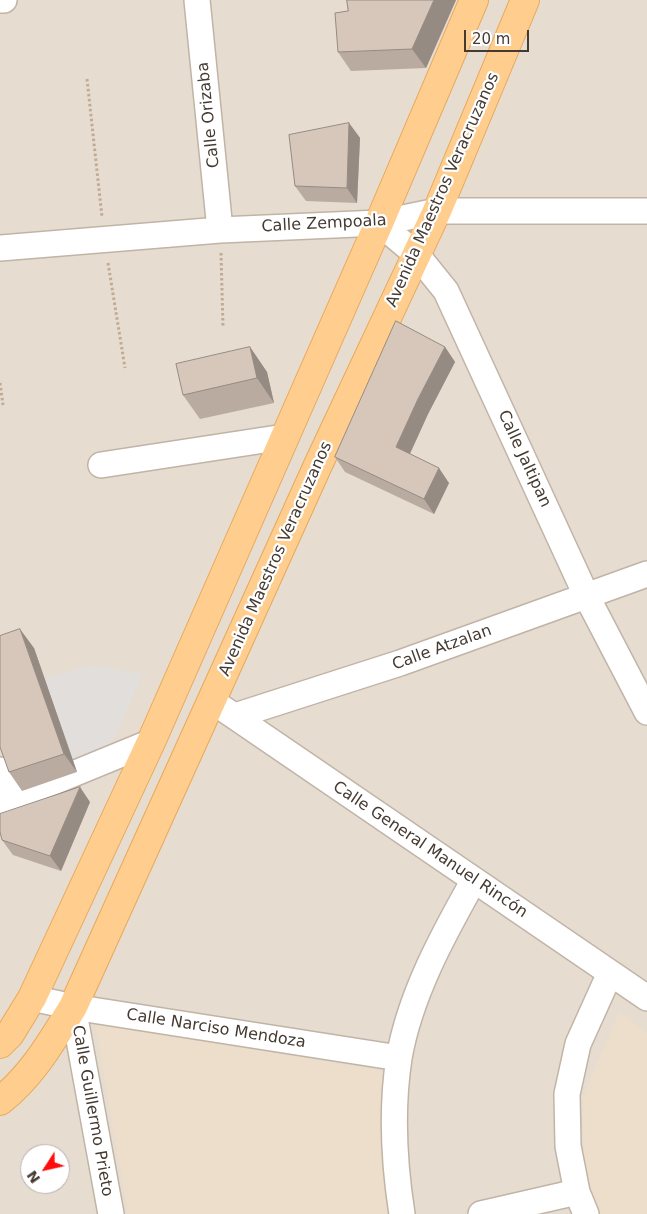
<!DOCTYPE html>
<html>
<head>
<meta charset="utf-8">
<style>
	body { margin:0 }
	#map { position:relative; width:647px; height:1214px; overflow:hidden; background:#f2ebe2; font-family:"DejaVu Sans",sans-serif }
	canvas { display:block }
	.north { position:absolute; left:20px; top:1144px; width:50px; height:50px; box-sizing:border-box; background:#fff; border:1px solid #b4b0ad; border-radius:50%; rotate:235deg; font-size:14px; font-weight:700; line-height:20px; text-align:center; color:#443a32 }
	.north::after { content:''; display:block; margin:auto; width:18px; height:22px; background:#ff0c0c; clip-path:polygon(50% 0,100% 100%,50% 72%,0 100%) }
	.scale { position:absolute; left:464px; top:30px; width:65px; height:22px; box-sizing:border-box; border:2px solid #443a32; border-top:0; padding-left:6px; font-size:15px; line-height:18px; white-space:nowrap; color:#443a32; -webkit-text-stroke:4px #fff; paint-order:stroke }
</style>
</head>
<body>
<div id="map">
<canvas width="647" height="1214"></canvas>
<div class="north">N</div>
<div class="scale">20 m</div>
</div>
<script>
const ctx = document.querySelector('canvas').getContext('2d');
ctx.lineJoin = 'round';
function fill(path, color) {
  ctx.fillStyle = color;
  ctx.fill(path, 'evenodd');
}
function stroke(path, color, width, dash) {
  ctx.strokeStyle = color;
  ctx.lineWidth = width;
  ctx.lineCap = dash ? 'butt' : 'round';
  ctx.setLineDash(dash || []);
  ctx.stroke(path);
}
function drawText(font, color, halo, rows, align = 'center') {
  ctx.font = font + ' "DejaVu Sans",sans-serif';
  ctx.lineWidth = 4.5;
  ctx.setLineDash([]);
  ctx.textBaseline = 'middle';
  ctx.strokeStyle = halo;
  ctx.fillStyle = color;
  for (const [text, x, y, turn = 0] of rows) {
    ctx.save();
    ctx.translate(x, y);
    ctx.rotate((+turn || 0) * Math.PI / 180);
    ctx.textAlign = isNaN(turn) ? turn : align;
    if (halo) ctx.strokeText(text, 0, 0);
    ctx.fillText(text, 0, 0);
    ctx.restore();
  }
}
fill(new Path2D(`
	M0,0h647v1214h-647zM30,1154h30v30h-30z`), '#e6dcd0');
fill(new Path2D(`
	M619,1012l28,20v182h-60l-3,-15 -1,-103z
	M95,1024l289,47 11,143h-267z`), '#ecdecb');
fill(new Path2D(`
	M91,665l52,9 -37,82 -29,16 -33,-93z`), '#e2dedb');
const street = new Path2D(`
	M0,0h4
	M197,0l23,230
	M379,223l38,32 29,36 140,304 61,117
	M0,248l220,-18 159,-7 58,-12h210
	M101,465l183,-28
	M212,701l435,297
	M235,716l165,-53 247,-89
	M0,770l11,30
	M0,804l151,-62
	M32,998l41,9 326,51
	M73,1007l38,207
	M402,1214c-8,-51 -11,-104 -3,-156 11,-63 44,-123 75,-178
	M481,1214l96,-22
	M586,1214l-9,-22 -9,-46 -1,-52 11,-50 32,-71`);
const primary = new Path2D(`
	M0,1044l10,-10 22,-36 119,-256 228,-519 95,-223
	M0,1101c32,-25 52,-60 73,-94l245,-542 119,-254 88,-211`);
stroke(street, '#c1b4a7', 28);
stroke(primary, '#e9a859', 30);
stroke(new Path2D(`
	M87,79l15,138
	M221,253l2,74
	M108,263l17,105
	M0,383l3,22`), '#c0aa95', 3, [2.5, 2.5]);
stroke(street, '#fff', 25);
stroke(primary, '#ffce8e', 28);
fill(new Path2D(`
	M347,0h109l-30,68 -75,3 -13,-19 10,-41z
	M349,123l11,15 -3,65 -51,-2 -11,-15z
	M250,347l17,25 7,31 -74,16 -17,-24z
	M445,347l10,15 -27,52 -18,40 39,29 -15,31 -89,-42 -10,-15z
	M34,648l43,124 -55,19 -13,-19z
	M90,802l-29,69 -48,-16 -11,-15z`), '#b9aba0');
fill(new Path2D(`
	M434,0h22l-30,68 -14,-19z
	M349,123l11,15 -3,65 -10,-15z
	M250,347l17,25 7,31 -17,-25z
	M445,347l10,15 -27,52 -22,48 -10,-15 22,-48z
	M439,468l10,15 -15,31 -10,-15z
	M20,629l14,19 43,124 -13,-18z
	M80,787l10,15 -29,69 -11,-15z`), '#968b82');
const building = new Path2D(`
	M347,0h87l-22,49 -74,3 -3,-39 13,-2z
	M349,123l-2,65 -52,-2 -6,-51z
	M396,321l49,26 -27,52 -22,48 43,21 -15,31 -89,-42z
	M250,347l7,31 -74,17 -7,-31z
	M20,629l44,125 -55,18 -9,-25v-111z
	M80,787l-30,69 -48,-16 -2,-8v-18z`);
fill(building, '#d7c7ba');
stroke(building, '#968b82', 1);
drawText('16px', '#443a32', '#fff', [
	["Calle Orizaba",209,115,-96],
	["Avenida Maestros Veracruzanos",443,190,-66],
	["Calle Zempoala",324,224,-3],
	["Calle Jaltipan",524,459,65],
	["Avenida Maestros Veracruzanos",276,559,-66],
	["Calle Atzalan",442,648,-20],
	["Calle General Manuel Rincón",430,850,34],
	["Calle Narciso Mendoza",216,1029,9],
	["Calle Guillermo Prieto",92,1111,80]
]);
</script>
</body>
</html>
